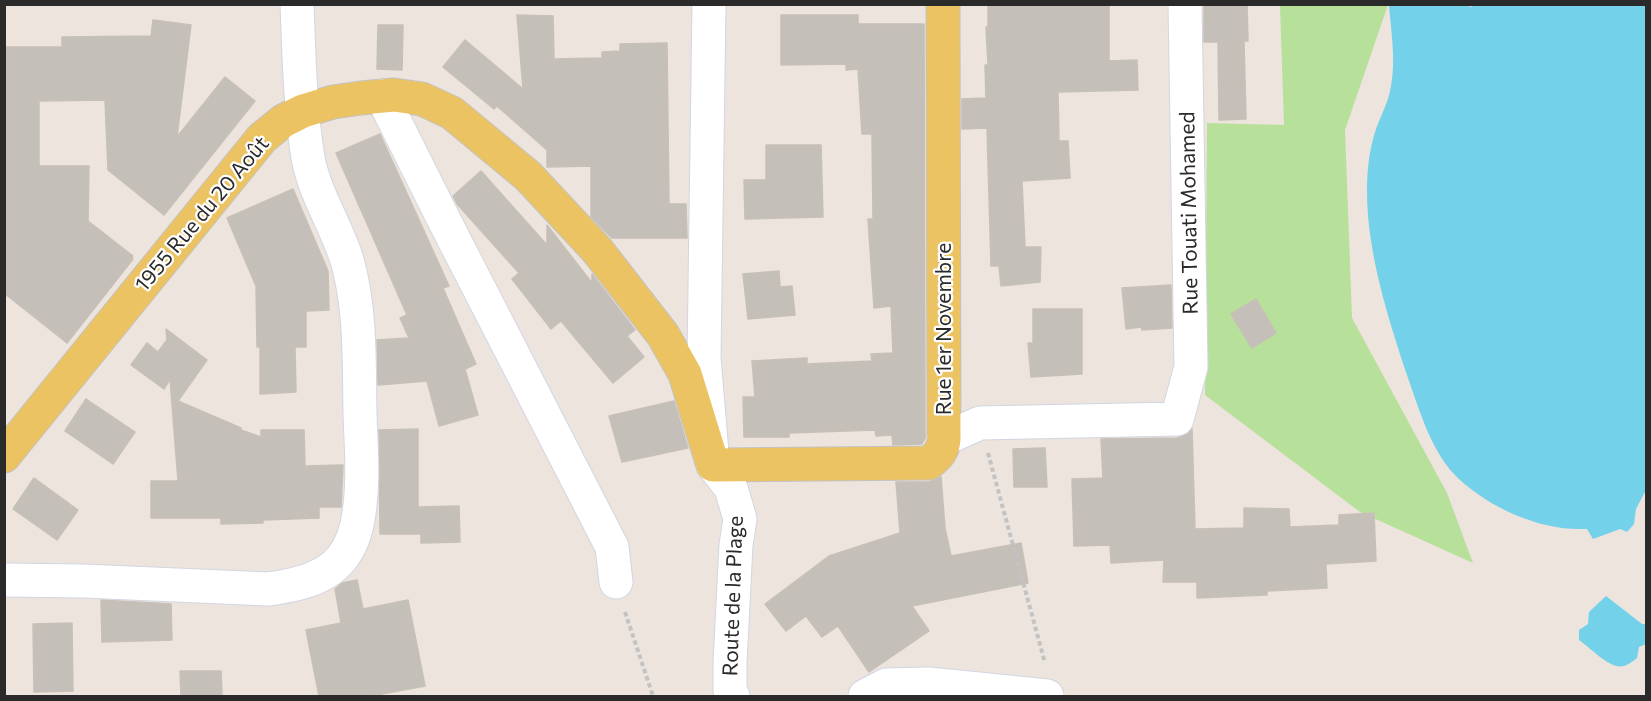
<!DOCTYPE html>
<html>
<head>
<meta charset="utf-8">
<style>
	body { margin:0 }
	#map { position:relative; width:1651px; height:701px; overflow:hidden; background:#ece4dd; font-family:Commissioner,sans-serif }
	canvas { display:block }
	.frame { position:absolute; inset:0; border:6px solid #2a2a2a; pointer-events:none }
</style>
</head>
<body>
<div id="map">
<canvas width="1651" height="701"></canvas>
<div class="frame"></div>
</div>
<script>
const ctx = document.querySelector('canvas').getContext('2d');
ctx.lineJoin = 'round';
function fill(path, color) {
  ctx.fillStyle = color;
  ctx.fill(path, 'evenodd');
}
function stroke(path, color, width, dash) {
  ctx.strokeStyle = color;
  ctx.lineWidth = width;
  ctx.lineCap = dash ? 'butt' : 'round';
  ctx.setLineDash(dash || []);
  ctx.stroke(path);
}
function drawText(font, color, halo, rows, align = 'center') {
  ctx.font = font + ' Commissioner,sans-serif';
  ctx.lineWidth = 4.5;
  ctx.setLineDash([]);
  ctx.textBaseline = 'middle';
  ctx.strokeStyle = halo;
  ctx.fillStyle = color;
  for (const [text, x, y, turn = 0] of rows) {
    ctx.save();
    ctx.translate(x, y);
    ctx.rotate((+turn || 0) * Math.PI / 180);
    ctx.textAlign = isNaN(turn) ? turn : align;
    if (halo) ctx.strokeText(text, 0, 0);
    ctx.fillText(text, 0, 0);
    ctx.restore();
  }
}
fill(new Path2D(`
	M1280,5h108l-43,125 7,188 95,175 26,70 -113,-51 -155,-117 2,-272 77,2z`), '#b7e09b');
fill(new Path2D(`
	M1464,5l8,2 1,-3 173,1v485l-10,19 -2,15 -7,8 -7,-3 -27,10 -6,-10c-10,0 -21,0 -31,-2 -35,-6 -71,-24 -97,-48 -27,-25 -39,-67 -51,-101 -19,-57 -41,-125 -41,-186 0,-21 2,-42 9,-63 5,-14 13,-28 15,-43 5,-26 0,-55 -2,-81z
	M1606,596l36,28h4v20l-7,3 -2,11c-4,3 -9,7 -13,8 -14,4 -33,-18 -45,-26v-10l9,-6 1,-12z`), '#74d1ea');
const building = new Path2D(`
	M988,4h121v57l28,-1 1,30 -80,2 1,49h9l2,37 -48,3 3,66h16l-1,35 -39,4 -2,-20h-8l-4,-138 -25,1v-30l24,-1 -1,-33h3l-2,-38h2z
	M1204,4h43l1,37h-4l2,78 -27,1 -1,-78h-14z
	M517,15l36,1 1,43 48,-1v-6l18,-1v-7l47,-1 2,161h17l1,34h-75l-21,-21v-51l-44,1v-17l-50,-44 -3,3 -51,-42 22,-27 58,49z
	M781,15h77v9h66l1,414 -3,6 -29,1 -1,-10 -16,1 -1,-6 -86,3v4h-45l-1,-40h12l-3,-36 55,-3v6l65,-3 -1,-7 22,-1 -2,-47 -17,2 -6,-89h5l-1,-85h-10l-4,-65 -12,1v-6l-65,1z
	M153,20l38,5 -14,112 48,-60 30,24 -91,114 -56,-45 -3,-70 -66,1v65h50l-1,55 45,35 -3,4 3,-1 -66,84 -63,-50v-246h58v-10l89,-1z
	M378,25h25l-1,45 -25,-1z
	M380,134l69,152 -6,2 33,76 -11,5 13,46 -39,11 -12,-45 -49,4 -1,-45 32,-2 -9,-20 7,-3 -71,-162z
	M766,145h55l2,72 -78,2 -1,-39h22z
	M481,171l66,74v-20l45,58v-9l43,56 -8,6 17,21 -31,26 -52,-62 -10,8 -39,-50 7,-6 -62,-69 -4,-8z
	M293,189l35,82 1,39 -23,1v36h-11l1,45 -36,2v-47h-3l-1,-61 -29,-68z
	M779,271l1,16 12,-1 3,29 -47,4 -5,-45z
	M1171,285l1,43 -30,2 -1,-3 -15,2 -4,-41z
	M1256,299l20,34 -24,15 -21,-34z
	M1033,309h49v65l-51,3 -3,-34h5z
	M166,329l41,31 -29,41 63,27v2l20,7v-7h43l1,36 38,-1 -2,42h-22v11l-56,2v3l-42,1v-6h-70v-37h27l-8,-102 -6,10 -33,-24 16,-22 11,9 9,-12z
	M86,399l49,33 -22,32 -48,-33z
	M674,401l14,47 -66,14 -13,-46z
	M418,429v78l41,-1 1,36 -39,1v-9h-41l-1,-104z
	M1192,429l3,100 49,-1v-20l45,1 1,18 49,-2v-10l35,-2 2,48 -50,3 1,24 -60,3v4l-70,3v-16h-34l1,-22 -53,3 -1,-18 -36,1 -2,-67 31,-1 -2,-39 76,-1 11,-4z
	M1045,448l2,39h-33l-1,-38z
	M941,477l4,51 6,28 70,-13 7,40 -116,23 17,25 -60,41 -31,-46 -16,11 -16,-21 -20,15 -21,-27 64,-48 71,-23 -4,-51h33z
	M34,478l44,32 -21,30 -44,-31z
	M357,580l6,29 45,-9 17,86 -54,10h-52l-13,-66 35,-7 -6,-34 7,-6z
	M101,600l70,4 1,36 -70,2z
	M72,623l1,68 -39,1 -1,-68z
	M180,671h41l1,25h-41z`);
fill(building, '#c4bfb8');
stroke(building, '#c7c0b7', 1.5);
const minor = new Path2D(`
	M709,4l-5,354 9,107 18,23 9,31 -4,26 -6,118v28l3,5
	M382,96l64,128 166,323 4,35
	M944,439l36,-16 197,-4 14,-52 -6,-363
	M4,580l80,1 184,8c25,-3 56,-9 73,-30 11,-13 16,-30 18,-46 5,-33 2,-67 1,-100 -1,-51 1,-104 -13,-153 -11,-35 -32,-65 -39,-102 -8,-50 -9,-103 -11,-154
	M865,696l21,-11 43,-1 118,12`);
const major = new Path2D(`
	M4,456l258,-318 21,-17 20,-10 30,-9 28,-4 33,-3 28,4 30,14 76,63 69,74 66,85 22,39 28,91 216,-2c9,-7 14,-12 15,-24l-1,-435`);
stroke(minor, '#d2d6e2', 35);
stroke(major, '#c3c3c3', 35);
stroke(new Path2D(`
	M988,453l57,210
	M625,612l28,84`), '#c3c3c3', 4, [4.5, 3]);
stroke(minor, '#fff', 33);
stroke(major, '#ebc363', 33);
drawText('21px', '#2a2a2a', '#fff', [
	["Rue Touati Mohamed",1189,213,-91],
	["1955 Rue du 20 Août",202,214,-50],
	["Rue 1er Novembre",944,329,-90],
	["Route de la Plage",733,596,-88]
]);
</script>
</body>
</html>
